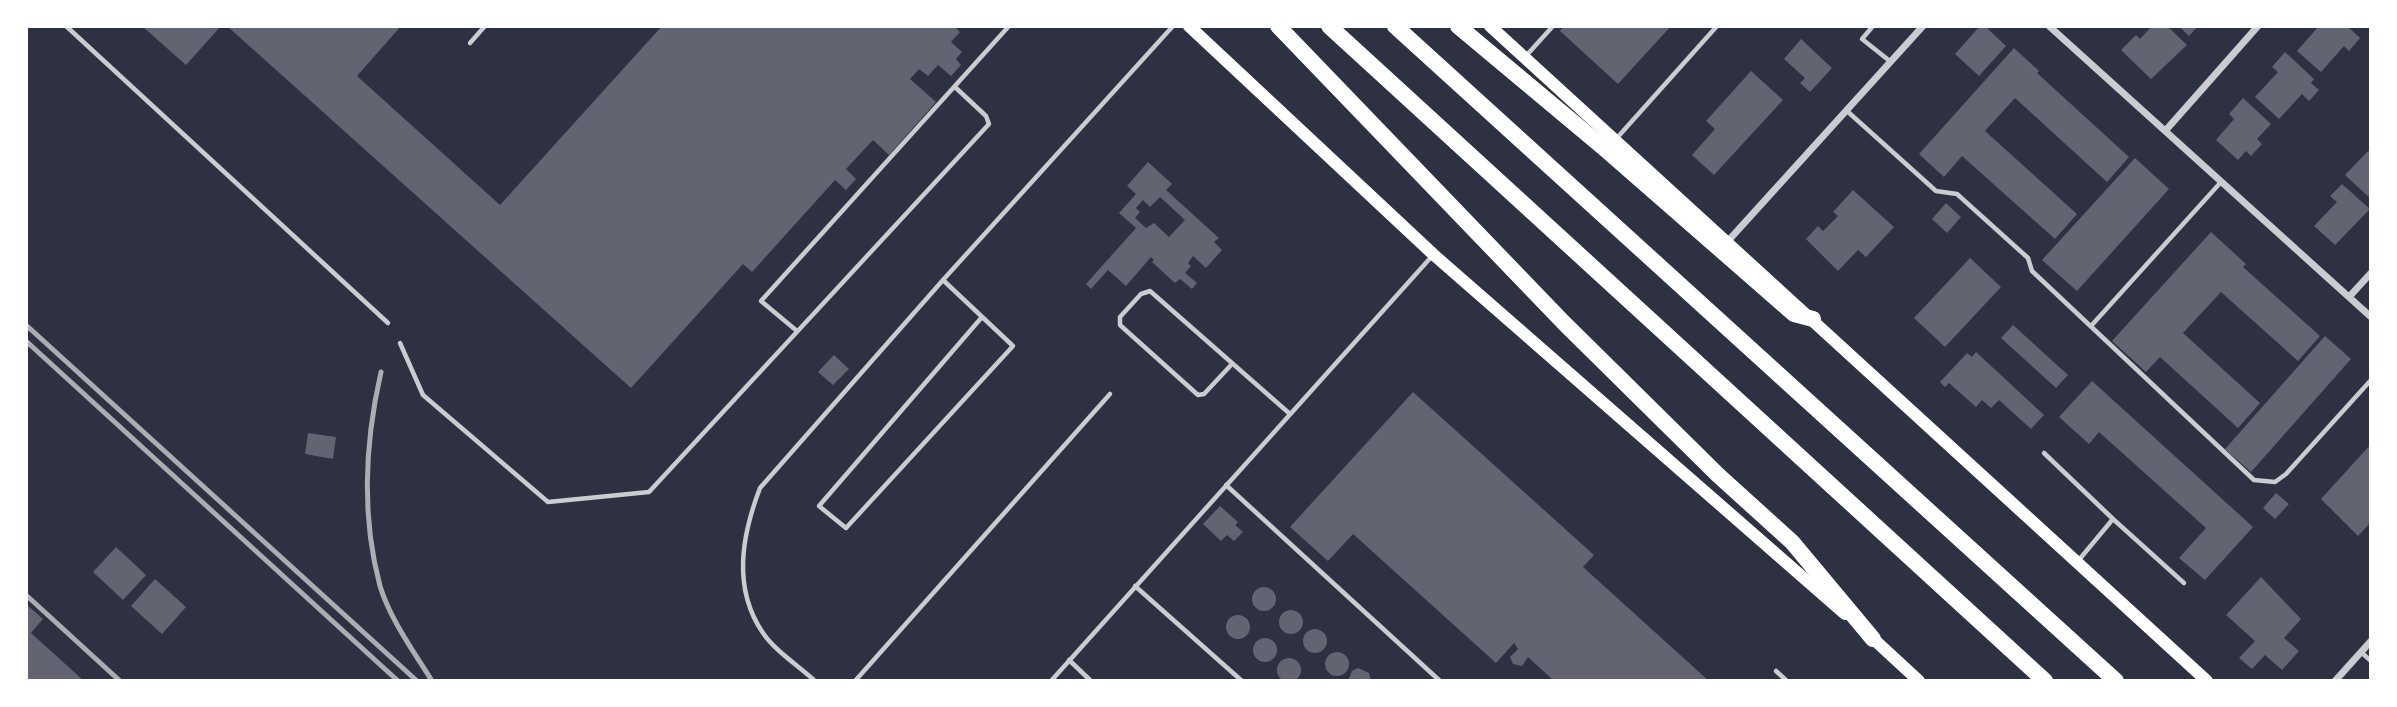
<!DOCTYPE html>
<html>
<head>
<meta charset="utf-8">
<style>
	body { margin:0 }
	#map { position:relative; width:2397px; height:707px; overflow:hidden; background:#2d3142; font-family:"IBM Plex Serif",serif }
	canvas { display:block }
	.frame { position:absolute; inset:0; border:28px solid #fff; pointer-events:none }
</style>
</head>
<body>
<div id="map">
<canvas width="2397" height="707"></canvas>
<div class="frame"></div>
</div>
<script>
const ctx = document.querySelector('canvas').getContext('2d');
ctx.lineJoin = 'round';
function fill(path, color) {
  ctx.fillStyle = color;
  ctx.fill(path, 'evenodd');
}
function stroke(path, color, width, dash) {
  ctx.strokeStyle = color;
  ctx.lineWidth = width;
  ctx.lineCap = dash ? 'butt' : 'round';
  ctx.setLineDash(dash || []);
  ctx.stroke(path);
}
fill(new Path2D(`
	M142,26h79l-35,39z
	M227,26h174l-44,50 143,129 162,-179h292l6,6 -9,10 11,10 -6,7 5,6 -10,11 -13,-11 -10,11 -9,-7 -9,10 26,23 -47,53 -16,-15 -27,29 10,10 -10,11 -11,-10 -83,92 -9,-8 -112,124z
	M1564,26h107l-53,58 -58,-53z
	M1980,26h5l21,20 -27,30 -24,-22z
	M2152,26h15l20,19 -36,34 -30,-29 15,-15 4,4z
	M2179,26h19l-9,10z
	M2319,26h28l13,12 -11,13 -5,-5 -23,26 -24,-21z
	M1801,39l31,29 -22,24 -10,-9 5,-5 -21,-19z
	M2014,48l25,23 -2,2 92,84 -22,25 -92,-84 -30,33 92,83 -22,25 -93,-83 -18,21 -25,-23z
	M2285,52l29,27 -3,4 8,7 -10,11 -7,-7 -23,25 -24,-22 23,-25 -6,-5z
	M1751,71l32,29 -69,75 -22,-20 23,-26 -9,-8z
	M2243,98l28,26 -14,15 5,5 -11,12 -5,-5 -8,9 -22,-20 18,-21 -5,-5z
	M2371,148v51l-26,-24z
	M2135,158l34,31 -92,102 -35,-31z
	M1148,162l24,22 -6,6 53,48 -5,4 8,8 -16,18 -13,-12 -5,7 3,3 -6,7 12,10 -5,6 -12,-10 -5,4 -23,-21 2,-2 -3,-3 -25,29 -18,-16 -17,19 -5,-5 50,-56 -17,-15 17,-19 -9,-8zM1160,197l25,23 -16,17 -15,-14 -8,5 -11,-10 5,-6 -4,-4 7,-8 7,7z
	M2342,184l28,25 -35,36 -21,-19 23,-24 -7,-6z
	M1853,190l41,37 -28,30 -8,-7 -20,21 -32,-32 12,-13 5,5 15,-15 -5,-4z
	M1946,203l15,14 -14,16 -15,-14z
	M2211,232l35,32 -3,3 77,69 -22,25 -77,-69 -38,41 77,70 -22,25 -78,-71 -14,15 -34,-31z
	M1970,258l31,29 -56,60 -31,-29z
	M2013,325l55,50 -12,13 -55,-50z
	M2325,336l26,23 -100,113 -26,-23z
	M1976,352l68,63 -13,14 -32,-29 -8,8 -9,-8 -6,7 -27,-24 -4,4 -5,-5 27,-29 5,4z
	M834,355l15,14 -16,16 -15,-13z
	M2092,381l161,146 -48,53 -26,-22 27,-30 -107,-96 -10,12 -30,-27z
	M1413,392l181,163 -11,12 126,114h-155l-26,-24 -6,9 -9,-2 -3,-7 8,-8 -4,-6 -18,20 -143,-129 -25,27 -38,-34z
	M308,433l28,4 -3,22 -28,-5z
	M2371,444v78l-13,14 -37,-37z
	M2276,493l13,11 -14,15 -12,-11z
	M1220,506l18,16 -3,3 8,7 -9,9 -7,-6 -6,6 -18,-17z
	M116,547l30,28 -23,25 -30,-28z
	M2261,577l40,42 -17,19 15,13 -17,19 -17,-15 -13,14 -13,-11 16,-17 -29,-26z
	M155,579l31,28 -24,27 -31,-28z
	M1252 599a12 12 0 1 1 24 0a12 12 0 1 1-24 0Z
	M26,604l17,15 -12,14 53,48h-58z
	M1279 622a12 12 0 1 1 24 0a12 12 0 1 1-24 0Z
	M1226 627a12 12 0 1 1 24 0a12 12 0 1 1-24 0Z
	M1303 641a12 12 0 1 1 24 0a12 12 0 1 1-24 0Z
	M1253 650a12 12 0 1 1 24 0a12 12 0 1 1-24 0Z
	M1325 664a12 12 0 1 1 24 0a12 12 0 1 1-24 0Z
	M1277 670a12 12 0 1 1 24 0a12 12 0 1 1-24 0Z
	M1358,668l11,5 2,8h-23l4,-10z`), '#626471');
stroke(new Path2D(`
	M66,26l322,297
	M1873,26l-11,13 29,23
	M470,43l15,-17
	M1525,57l28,-31
	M1847,111l89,80 21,3 71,64 4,13 222,209 21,2 11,-8 85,-94
	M1616,139l101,-113
	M982,317l-163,189 27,22 167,-182 -70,-66 230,-254
	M2091,326l130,-144
	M797,331l-36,-30 248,-275
	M400,343l23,52 125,107 101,-10 340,-368 -3,-8 -31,-29
	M1232,364l-28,30 -6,1 -78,-70v-8l21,-23 9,-3 140,123
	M2044,453l69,66
	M1226,485l214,196
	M2078,561l35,-42 71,64
	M1135,586l107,95
	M2361,652l10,9
	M1069,660l22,21
	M1776,671l11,10
	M815,681c-16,-15 -40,-30 -52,-48 -31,-45 -21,-98 -3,-145l183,-208
	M855,681l255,-287
	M1051,681l382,-426`), '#caccd0', 4.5);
stroke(new Path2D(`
	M2049,26l322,291
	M2166,130l92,-104
	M1728,241l195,-215
	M2349,297l22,-24
	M2335,681l36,-40`), '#caccd0', 7);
stroke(new Path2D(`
	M1189,26l245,229 411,359
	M1490,26l717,655
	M1867,633l52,48`), '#fff', 12);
stroke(new Path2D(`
	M1278,26l286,297 154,152 74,67 81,97
	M1329,26l716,655
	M1395,26l721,655
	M1458,26l146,122 190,166 19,5`), '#fff', 16);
stroke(new Path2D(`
	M26,325l391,356
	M26,341l372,340
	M381,372c-16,70 -20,143 -1,214 10,33 34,66 52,95
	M26,595l94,86`), '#abadb3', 5);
</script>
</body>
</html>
